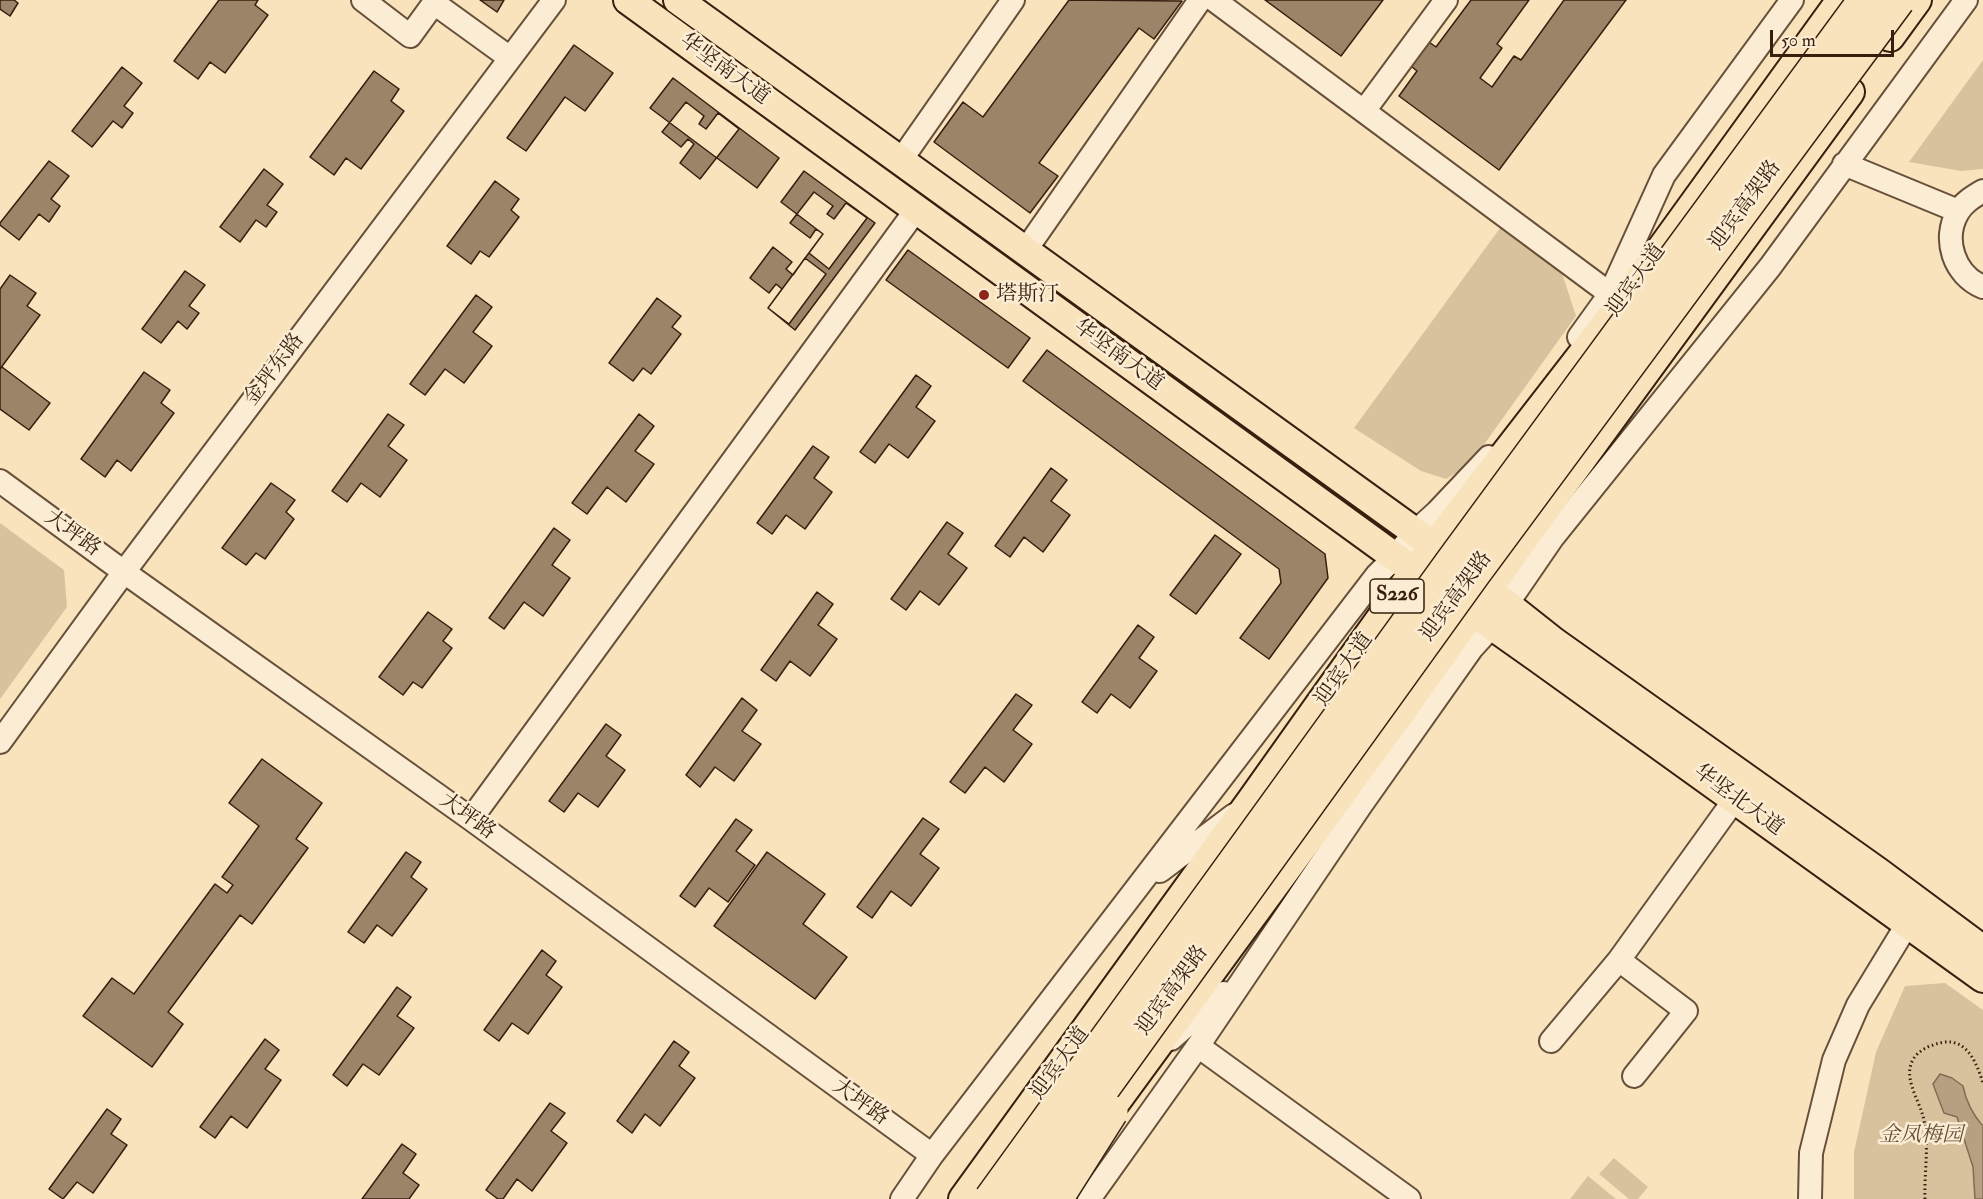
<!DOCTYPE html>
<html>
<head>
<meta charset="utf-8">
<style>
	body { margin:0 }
	#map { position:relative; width:1983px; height:1199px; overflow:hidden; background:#f9e3bc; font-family:"IM FELL Double Pica",serif }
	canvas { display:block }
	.scale { position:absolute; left:1770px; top:30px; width:124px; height:27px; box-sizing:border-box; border:3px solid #371e0e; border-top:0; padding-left:8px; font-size:18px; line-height:21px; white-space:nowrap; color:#371e0e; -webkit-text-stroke:4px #fbedd3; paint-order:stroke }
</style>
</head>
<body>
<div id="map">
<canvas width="1983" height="1199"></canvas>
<div class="scale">50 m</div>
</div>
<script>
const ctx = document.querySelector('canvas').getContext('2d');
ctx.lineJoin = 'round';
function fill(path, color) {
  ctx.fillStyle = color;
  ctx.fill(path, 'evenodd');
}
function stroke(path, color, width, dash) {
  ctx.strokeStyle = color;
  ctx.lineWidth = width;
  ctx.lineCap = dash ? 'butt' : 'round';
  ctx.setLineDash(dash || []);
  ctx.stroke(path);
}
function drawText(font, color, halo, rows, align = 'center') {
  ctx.font = font + ' "IM FELL Double Pica","Noto Serif SC",serif';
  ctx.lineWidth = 5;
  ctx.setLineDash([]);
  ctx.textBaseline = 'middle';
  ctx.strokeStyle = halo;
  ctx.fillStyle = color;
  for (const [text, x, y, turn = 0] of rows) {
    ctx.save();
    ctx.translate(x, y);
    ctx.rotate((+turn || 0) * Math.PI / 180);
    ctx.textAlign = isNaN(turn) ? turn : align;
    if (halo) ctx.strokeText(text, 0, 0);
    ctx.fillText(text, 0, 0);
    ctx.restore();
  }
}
fill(new Path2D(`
	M1983,60v109l-22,2 -52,-9z
	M1503,224l58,46 15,46 -106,148 -24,15 -25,-8 -67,-43z
	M0,523l64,47 3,37 -67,92z
	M1945,983l38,27v189h-129v-47l22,-100 29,-66z
	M1614,1158l34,29 -10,12h-9l-30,-25z
	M1588,1176l28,23h-46z`), '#d8c29e');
const water = new Path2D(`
	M1940,1074l12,4 11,8c3,15 10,29 20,40v73h-8l-2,-32 -16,-50 -13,-4 -11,-29z`);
fill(water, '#b7a081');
stroke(water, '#846c53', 1.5);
const building = new Path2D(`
	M0,0h14l4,3 -8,13 -10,-7z
	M219,0h39l-3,5 13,10 -43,58 -15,-11 -12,17 -24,-18z
	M480,0h24l-7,12z
	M1069,0l113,1 -28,38 -15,-11 -100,135 19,13 -28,37 -96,-71 29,-40 20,15z
	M1265,0h118l-42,56z
	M1471,0h58l-32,44 5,4 -22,30 12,9 22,-31 7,4 43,-60h62l-127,170 -100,-74 18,-25 -6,-5 18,-24 7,5z
	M574,45l39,28 -28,38 -20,-14 -39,54 -19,-13z
	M122,67l20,16 -18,23 9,7 -11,15 -9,-7 -21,26 -20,-16z
	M374,71l25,18 -8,12 13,10 -43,58 -15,-11 -12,17 -24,-18z
	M673,78l106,80 -22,30 -107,-80z
	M686,102l18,14 -5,8 7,5 12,-16 21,16 -39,50 -20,-16 14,-19 -6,-5 -7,8 -19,-15z
	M49,161l20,15 -18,23 9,7 -11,16 -10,-8 -20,26 -19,-15v-2z
	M264,169l19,15 -16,21 10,7 -11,15 -10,-7 -16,22 -20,-15z
	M804,171l71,52 -80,107 -27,-22 55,-74 -42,-32z
	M495,181l24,18 -8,11 8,7 -30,40 -9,-6 -9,13 -24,-18z
	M814,192l19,14 -6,8 7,5 12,-16 21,15 -38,51 -20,-16 14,-19 -7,-5 -6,9 -20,-15z
	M773,247l19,15 -6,7 7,6 12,-17 21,16 -37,50 -21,-16 14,-19 -6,-5 -7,9 -19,-15z
	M908,250l122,88 -22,30 -122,-88z
	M185,271l20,14 -16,21 10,7 -12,16 -9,-8 -17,22 -19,-14z
	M10,275l26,18 -9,13 13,9 -40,54v-80z
	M476,295l16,12 -19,25 19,14 -28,37 -19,-14 -20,26 -15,-11z
	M657,298l24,18 -9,11 9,7 -30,40 -8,-6 -10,13 -24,-18z
	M1047,350l278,204 3,24 -59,81 -29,-21 41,-55 -2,-14 -256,-188z
	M2,367l48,36 -21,27 -29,-21v-40z
	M144,372l26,18 -9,13 13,10 -43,58 -14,-11 -12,17 -24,-18z
	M916,375l15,11 -15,21 19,14 -27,37 -19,-14 -14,19 -15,-11z
	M388,414l16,11 -16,21 19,14 -27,37 -19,-14 -14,19 -15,-11z
	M639,414l15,12 -19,25 19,13 -28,38 -19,-15 -20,27 -15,-11z
	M813,446l16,11 -15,21 18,14 -27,37 -19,-14 -14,19 -15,-11z
	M1051,468l16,12 -16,21 19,14 -27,37 -19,-15 -14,20 -15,-11z
	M271,483l24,17 -9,12 8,7 -29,40 -9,-6 -10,12 -24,-17z
	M947,522l16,11 -15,21 19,14 -28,37 -19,-14 -14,19 -15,-11z
	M554,528l16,12 -18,25 18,13 -27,38 -19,-14 -20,27 -15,-11z
	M1215,535l26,19 -45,60 -26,-19z
	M817,592l16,12 -15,21 19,14 -27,37 -20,-15 -14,20 -15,-11z
	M428,612l24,17 -9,12 9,7 -30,40 -9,-6 -10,13 -24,-18z
	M1138,625l16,12 -15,21 18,13 -27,37 -19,-14 -14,19 -15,-11z
	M1016,694l16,11 -19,25 19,14 -28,38 -19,-15 -20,26 -15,-11z
	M742,698l15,12 -15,21 19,13 -27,37 -19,-14 -15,20 -14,-12z
	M606,724l15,11 -15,21 19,14 -27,37 -20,-14 -14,19 -15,-11z
	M262,759l60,44 -26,36 12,9 -56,76 -12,-9 -72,97 15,12 -31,43 -69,-51 29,-38 22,16 81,-110 12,9 6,-8 -11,-8 37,-51 -30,-23z
	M923,818l16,11 -19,25 19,14 -28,38 -20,-15 -19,27 -15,-11z
	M736,819l16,11 -16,21 19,14 -27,37 -19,-14 -14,19 -15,-11z
	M406,852l15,10 -10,15 16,12 -35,47 -15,-11 -13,18 -16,-11z
	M767,852l58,42 -22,30 44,33 -32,42 -101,-73z
	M542,950l14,11 -10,14 16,12 -34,47 -16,-11 -13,18 -15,-11z
	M397,987l14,10 -14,19 17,12 -35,47 -16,-11 -16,22 -14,-11z
	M265,1039l14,11 -14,19 16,11 -34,48 -16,-12 -16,22 -15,-11z
	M674,1041l15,11 -10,14 16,12 -35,48 -15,-12 -13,19 -15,-12z
	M550,1103l15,10 -14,18 16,12 -35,48 -15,-12 -14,20h-5l-12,-9z
	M107,1109l14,10 -10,15 16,11 -34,48 -16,-11 -14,17 -14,-10z
	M402,1144l14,10 -13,19 16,12 -10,14h-47z`);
fill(building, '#9c8468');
stroke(building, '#371e0e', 1.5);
const minor = new Path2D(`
	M363,0l47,36 24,-33 76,55
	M1214,0l407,302
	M1364,111l82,-111
	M901,160l112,-160
	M1844,164l114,47
	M1983,191c-10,6 -19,11 -25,21 -16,27 -4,63 25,75
	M1025,251l175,-251
	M1579,337l31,-43 54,-119 128,-175
	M0,481l124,91 347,247 461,336
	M0,742l124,-170 430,-572
	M471,819l445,-609
	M1160,871l74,-56
	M1619,960l67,51 -52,65
	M1171,1039l52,-46
	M1551,1041l68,-81 116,-161
	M1198,1046l211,153
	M902,1199l30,-44 445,-580 18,-18 20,-25 22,-20 52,-55
	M1089,1199l109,-153 163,-241 111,-157 20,-22 61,-89 217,-270 196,-267
	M1810,1199l1,-46 23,-93 24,-55 50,-82`);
const major = new Path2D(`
	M628,0l767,557 143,101 445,320
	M678,0l737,532 139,110 324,230 105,78
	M1890,37l27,-37
	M1096,1129l306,-418 131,-185 317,-434
	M963,1199l288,-398 164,-231 207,-267 219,-303`);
stroke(minor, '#684f3a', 26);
stroke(major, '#371e0e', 32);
stroke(new Path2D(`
	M1925,1199c-1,-28 5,-56 -2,-83 -5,-18 -21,-40 -9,-58 4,-6 12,-11 19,-13 31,-12 42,13 50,38`), '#371e0e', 3, [1.5, 3]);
stroke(minor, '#fbedd3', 22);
stroke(major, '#f9e3bc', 28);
const highwayBridge = new Path2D(`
	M991,1199l464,-641 410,-558
	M1023,1199l451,-626 424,-573
	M1056,1199l55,-87`);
stroke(highwayBridge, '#371e0e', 36, []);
stroke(highwayBridge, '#f9e3bc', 33);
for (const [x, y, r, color] of [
	[984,295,6,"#8f2418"]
]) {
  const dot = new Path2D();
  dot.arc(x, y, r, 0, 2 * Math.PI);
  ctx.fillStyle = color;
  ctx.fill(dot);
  stroke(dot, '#fbedd3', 2);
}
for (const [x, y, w] of [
	[1397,596,54]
]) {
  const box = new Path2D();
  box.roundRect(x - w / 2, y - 17, w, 34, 4.5);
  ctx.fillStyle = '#fbedd3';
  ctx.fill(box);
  stroke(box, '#371e0e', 1.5);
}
drawText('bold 20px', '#371e0e', null, [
	["S226",1397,596]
]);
drawText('21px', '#371e0e', '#fbedd3', [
	["华坚南大道",724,70,36],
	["迎宾高架路",1746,206,-54],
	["迎宾大道",1637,281,-54],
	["华坚南大道",1118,356,36],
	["金坪东路",275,370,-53],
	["大坪路",72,534,36],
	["迎宾高架路",1457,597,-54],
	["迎宾大道",1345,670,-55],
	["华坚北大道",1738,801,36],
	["大坪路",467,817,36],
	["迎宾高架路",1173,991,-54],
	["迎宾大道",1061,1064,-54],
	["大坪路",860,1103,36]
]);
drawText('21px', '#371e0e', '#fbedd3', [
	["塔斯汀",996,295]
], 'left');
drawText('italic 21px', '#674f39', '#fbedd3', [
	["金凤梅园",1921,1136]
]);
</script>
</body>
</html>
